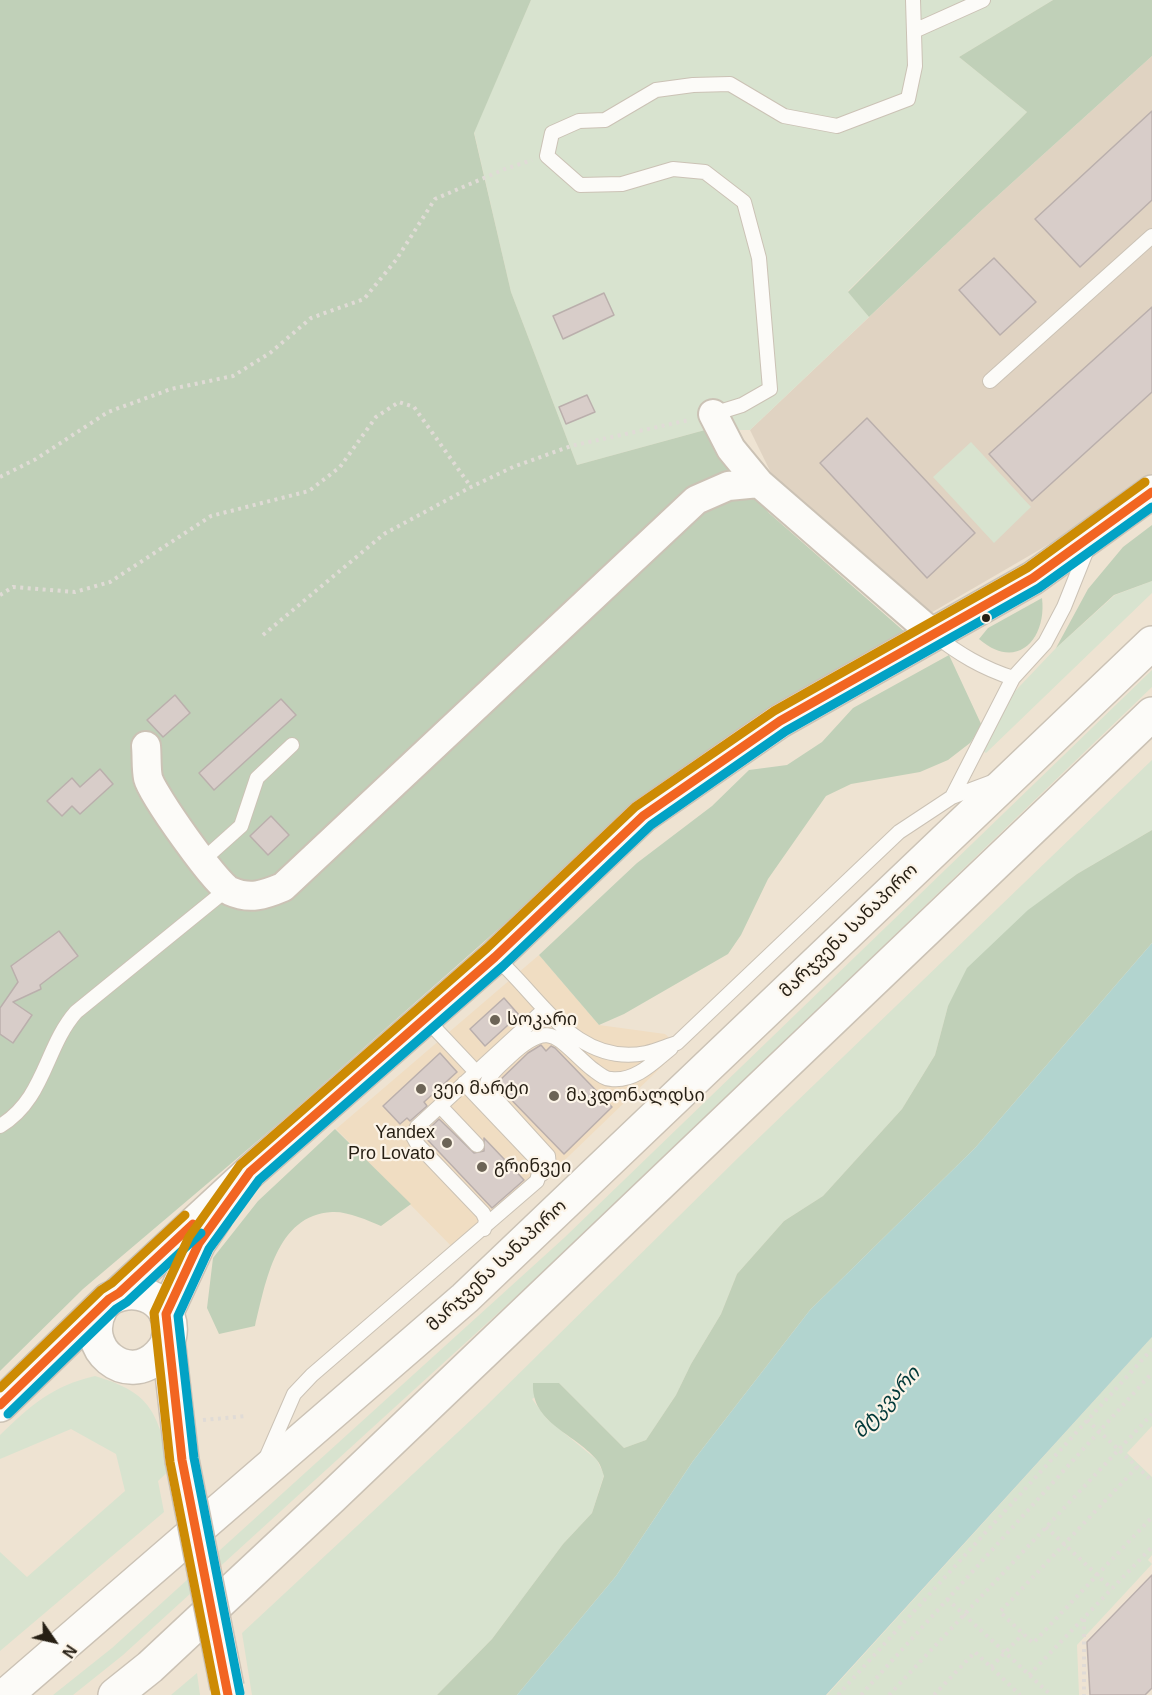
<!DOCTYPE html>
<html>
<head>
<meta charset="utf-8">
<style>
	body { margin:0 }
	#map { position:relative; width:1152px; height:1695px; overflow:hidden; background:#eee3d2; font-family:Helvetica,sans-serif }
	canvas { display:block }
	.north { position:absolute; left:24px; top:1611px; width:60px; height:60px; -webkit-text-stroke:4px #fcf4e8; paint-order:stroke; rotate:124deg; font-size:16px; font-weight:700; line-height:24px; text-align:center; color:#261f14 }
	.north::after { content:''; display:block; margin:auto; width:21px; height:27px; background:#261f14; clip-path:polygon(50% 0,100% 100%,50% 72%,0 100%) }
</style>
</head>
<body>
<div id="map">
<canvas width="1152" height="1695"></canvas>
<div class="north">N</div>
</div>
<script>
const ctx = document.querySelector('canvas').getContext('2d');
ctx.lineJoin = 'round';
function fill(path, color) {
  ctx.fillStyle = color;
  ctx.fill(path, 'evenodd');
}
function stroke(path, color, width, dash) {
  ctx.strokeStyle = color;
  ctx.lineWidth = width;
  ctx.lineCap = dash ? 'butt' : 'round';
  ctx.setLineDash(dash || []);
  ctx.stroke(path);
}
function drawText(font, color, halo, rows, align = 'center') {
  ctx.font = font + ' Helvetica,"Noto Sans Georgian",sans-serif';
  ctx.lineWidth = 4.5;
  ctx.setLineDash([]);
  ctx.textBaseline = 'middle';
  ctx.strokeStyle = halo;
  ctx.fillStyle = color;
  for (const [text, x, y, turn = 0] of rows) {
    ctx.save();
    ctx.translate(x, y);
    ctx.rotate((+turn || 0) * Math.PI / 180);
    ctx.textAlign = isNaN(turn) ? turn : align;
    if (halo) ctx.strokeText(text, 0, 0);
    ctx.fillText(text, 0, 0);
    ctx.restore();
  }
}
fill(new Path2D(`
	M539,955l60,70 66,9 16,14 -165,159 -55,49 -125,-127z`), '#f0ddc2');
fill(new Path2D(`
	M1152,56v419l-94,64 -129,75 -155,-135 -24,-49 232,-220z`), '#e0d3c2');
fill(new Path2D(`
	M531,0h522l-94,57 68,55 -179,179 21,26 -119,113h-45l-128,35 -66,-173 -37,-160z
	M971,442l60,65 -37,36 -61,-66z
	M1152,581v12l-166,160 -16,-10 12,-17 74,-78 59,-53z
	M1152,670v17l-577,556 -452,412 -50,40h-20l59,-47 452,-410z
	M1152,760v70l-75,44 -48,36 -81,96 -13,49 -33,54 -79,87 -39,25 -47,53 -16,40 -30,50 -15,31 -30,45 -22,8 -65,-65 -27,16 15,20 50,41 7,15 -12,38 -29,31 -71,95 -55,56h-185l-10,-62 243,-226 256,-252z
	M1152,1337v89l-25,27 25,24v78l-4,5 4,4 -75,81 2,50h-252z
	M95,1376c60,18 60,37 77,92l-14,13 6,31 -164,139v-99l27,25 98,-86 -9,-37 -45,-25 -71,30v-24c31,-30 52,-49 95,-59z
	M197,1673l3,22h-29z`), '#d8e3cf');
fill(new Path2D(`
	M0,0h531l-57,133 37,159 66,173 128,-35 64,83 137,120 -317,216 -309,273 -197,167 -83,82z
	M1053,0h99v56l-170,154 -113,107 -21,-25 179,-180 -68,-55z
	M1152,525v56l-38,14 -58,53 32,-59 35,-42z
	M1042,598c5,41 -25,74 -63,41l9,-11z
	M949,655l33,71 -12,17 -22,17 -28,12 -69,12 -25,12 -58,83 -27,56 -13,19 -104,60 -25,11 -60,-70 98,-92 75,-57 37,-36 38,-5 35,-23 31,-34z
	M1152,830v113l-177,205 -165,162 -117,151 -77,115 -99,119h-80l55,-56 71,-95 29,-31 12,-37c-2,-6 -4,-13 -8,-17 -22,-26 -65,-36 -63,-76h26l65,65 22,-8 30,-45 15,-31 30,-50 16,-40 47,-53 39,-25 79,-87 33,-54 13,-49 19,-38 61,-58 49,-36z
	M335,1129l76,75 -30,22c-14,-6 -34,-15 -49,-14 -56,3 -66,70 -77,114l-36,8 -12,-26 6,-50 45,-57z`), '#c0d0b8');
fill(new Path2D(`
	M1152,943v394l-326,358h-309l99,-119 77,-115 117,-151 165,-162z`), '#b2d4cf');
const building = new Path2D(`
	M1152,111v89l-72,67 -45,-48z
	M994,258l42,44 -36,33 -41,-45z
	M604,293l10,22 -51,24 -10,-23z
	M1152,307v85l-120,109 -43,-47z
	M587,395l8,17 -29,12 -7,-17z
	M867,418l108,115 -48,45 -107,-115z
	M175,695l15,18 -27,24 -16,-17z
	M281,699l15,16 -82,75 -15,-17z
	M100,769l13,15 -33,30 -8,-8 -10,10 -15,-15 25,-23 8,9z
	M271,816l18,19 -21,20 -18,-19z
	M59,931l19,25 -38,29 1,4 -28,13 19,13 -19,28 -13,-9v-26l18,-26 -7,-16z
	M504,998l15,17 -34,31 -15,-17z
	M541,1045l5,6 5,-5 4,2 57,59 -48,47 -68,-70 32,-31z
	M440,1053l17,19 -33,30 3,4 -17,15 -3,-3 -7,6 -17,-18z
	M439,1119l35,34 10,-2v-13l40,42 -32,28 -69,-73z
	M1152,1575v113l-7,7h-55l-3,-53z`);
fill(building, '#d8cdc9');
stroke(building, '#baafac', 1.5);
const lane = new Path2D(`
	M914,31l69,-31
	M990,381l162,-145
	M713,414l29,-9 28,-16 -11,-131 -15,-56 -39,-30 -32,-3 -51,15 -42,1 -33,-29 5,-23 27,-12 26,-1 51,-30 37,-5 37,-1 54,32 53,10 71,-27 7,-33 -2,-66
	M933,634c26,20 49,34 80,44l32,-35 19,-36 24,-60
	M952,797l61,-119
	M203,860l38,-34 16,-48 35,-33
	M495,957c45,39 80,110 151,96 10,-2 21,-7 31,-10l222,-211 53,-35 40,-15
	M426,1019l50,53
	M440,1106l37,39
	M0,1126c45,-27 45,-79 76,-114l150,-122
	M542,1174l7,-8 -1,-10 -62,-68c1,-13 15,-23 24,-32 41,-38 46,-18 81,12 6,4 13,11 20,11 24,3 43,-17 60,-31
	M484,1229l2,-9 -3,-7 -65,-68 -5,-9 4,-9 127,-117
	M267,1456l27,-62 18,-19 225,-194 4,-17 -77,-81`);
const street = new Path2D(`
	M713,414l18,35 28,34
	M146,746c1,10 0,22 2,32 4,16 69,108 82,113 20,9 34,4 53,-4l413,-387 32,-14 31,-3 173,150`);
const secondary = new Path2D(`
	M119,1293l131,-121 245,-215 148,-141 137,-95 253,-143 119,-86
	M166,1314l33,-71 16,-24`);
const highway = new Path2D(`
	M168,1339l14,121
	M0,1405l109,-106c43,-23 81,24 50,56 -32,33 -80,-7 -58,-47
	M6,1695l459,-397 687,-655
	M115,1695l35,-28 182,-170 820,-783`);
stroke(lane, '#cbc2b5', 16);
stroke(street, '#cbc2b5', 32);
stroke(secondary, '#cbc2b5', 36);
stroke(highway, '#cbc2b5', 36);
stroke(new Path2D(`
	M0,477l36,-18 72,-47 63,-23 62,-13 37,-23 41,-35 53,-19 32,-39 39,-61 70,-30 27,-9
	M0,595l13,-8 62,5 35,-10 101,-66 98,-25 31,-24 36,-50 23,-15 15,5 57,80
	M263,635l121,-101 87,-47 42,-20 58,-21 118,-26
	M203,1420l44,-4
	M1087,1420l65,61
	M1137,1467l-137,145 33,31 119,-126
	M1046,1527l66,62
	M947,1599l104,96
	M1084,1619v76
	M991,1667l32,-33
	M1029,1675l123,-128
	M838,1695l314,-346
	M861,1695l291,-322
	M889,1695l263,-281
	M934,1695l41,-43 45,43`), '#e0dbd6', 4, [3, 4.5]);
stroke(lane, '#fcfbf8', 14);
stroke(street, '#fcfbf8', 28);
stroke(secondary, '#fcfbf8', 33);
stroke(highway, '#fcfbf8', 33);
const highwayBridge = new Path2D(`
	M182,1460l45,227`);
stroke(highwayBridge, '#cbc2b5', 36, []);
stroke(highwayBridge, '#fcfbf8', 33);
stroke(new Path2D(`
	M0,1405l109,-106 10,-6 74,-69
	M228,1695l-46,-235 -16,-146 33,-71 51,-71 245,-215 148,-141 137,-95 253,-143 119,-86`), '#f26522', 9);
stroke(new Path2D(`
	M8,1414l108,-105 11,-7 74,-69
	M240,1693l-46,-235 -16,-142 31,-67 50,-69 244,-214 148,-141 135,-94 253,-143 113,-81`), '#02a2c5', 9);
stroke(new Path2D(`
	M0,1388l101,-98 11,-7 73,-68
	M216,1695l-46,-233 -16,-149 35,-76 51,-72 247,-217 148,-141 139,-96 253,-143 118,-86`), '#cd8b04', 9);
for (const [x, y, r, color] of [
	[986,618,5,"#261f14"],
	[495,1020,6,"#6c6456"],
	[421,1089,6,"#6c6456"],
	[554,1096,6,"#6c6456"],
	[447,1143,6,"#6c6456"],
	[482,1167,6,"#6c6456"]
]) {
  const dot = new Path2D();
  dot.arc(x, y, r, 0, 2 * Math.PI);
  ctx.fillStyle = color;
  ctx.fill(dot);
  stroke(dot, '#fcf4e8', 2);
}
drawText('18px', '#261f14', '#fcf4e8', [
	["მარჯვენა სანაპირო",849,931,-44],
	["მარჯვენა სანაპირო",497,1266,-43]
]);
drawText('18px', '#261f14', '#fcf4e8', [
	["სოკარი",507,1020],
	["ვეი მარტი",433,1089],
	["მაკდონალდსი",566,1096],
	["Yandex",435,1133,"right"],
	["Pro Lovato",435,1154,"right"],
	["გრინვეი",494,1167]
], 'left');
drawText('italic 20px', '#023939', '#fcf4e8', [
	["მტკვარი",887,1403,-48]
]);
</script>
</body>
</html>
